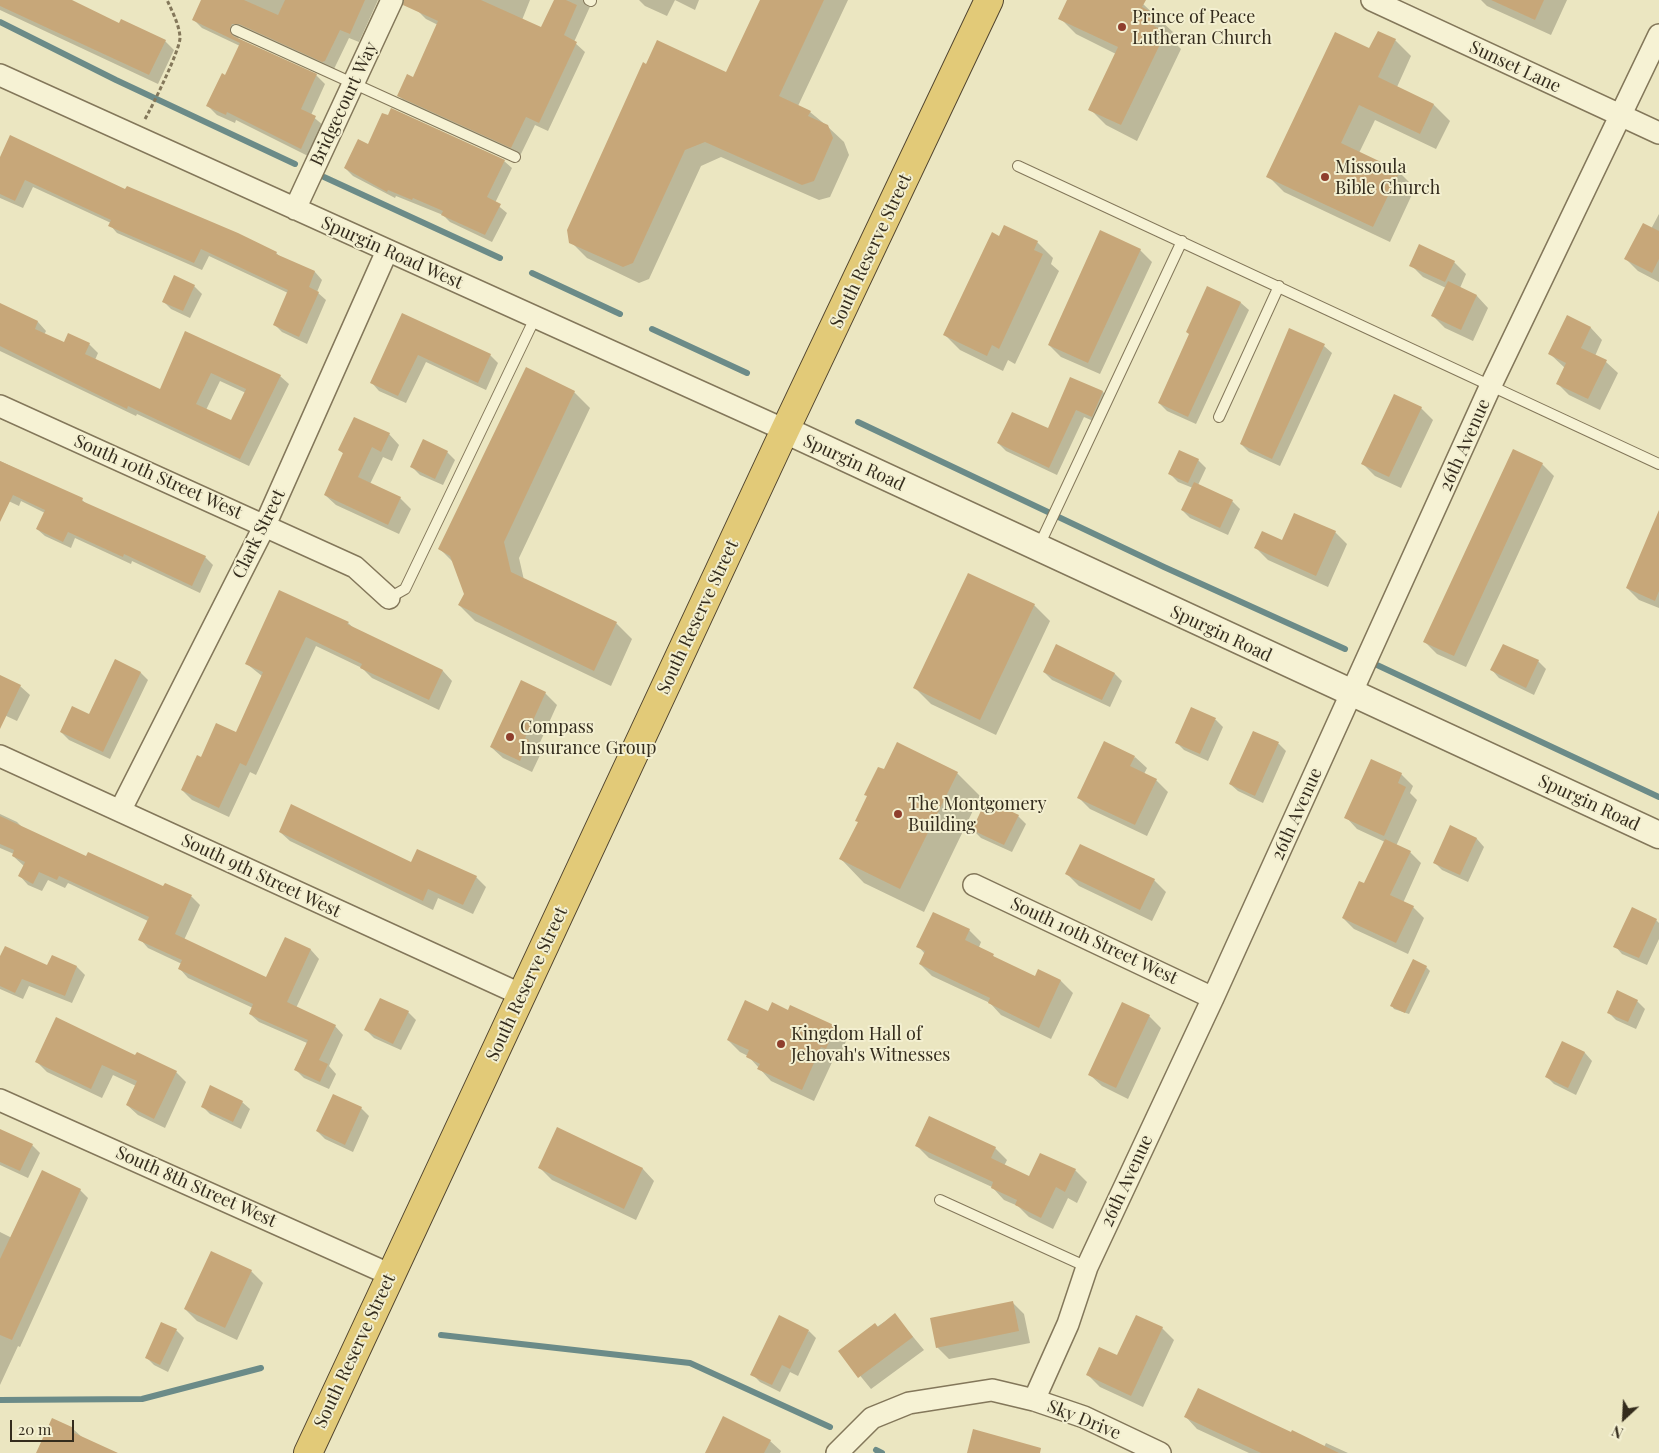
<!DOCTYPE html>
<html>
<head>
<meta charset="utf-8">
<style>
	body { margin:0 }
	#map { position:relative; width:1659px; height:1453px; overflow:hidden; background:#ebe6c1; font-family:"Playfair Display",serif }
	canvas { display:block }
	.north { position:absolute; left:1599px; top:1393px; width:50px; height:50px; -webkit-text-stroke:4px #f3efd0; paint-order:stroke; rotate:205deg; font-size:14px; font-weight:700; line-height:20px; text-align:center; color:#342c1d }
	.north::after { content:''; display:block; margin:auto; width:18px; height:22px; background:#342c1d; clip-path:polygon(50% 0,100% 100%,50% 72%,0 100%) }
	.scale { position:absolute; left:10px; top:1420px; width:64px; height:22px; box-sizing:border-box; border:2px solid #342c1d; border-top:0; padding-left:6px; font-size:15px; line-height:18px; white-space:nowrap; color:#342c1d; -webkit-text-stroke:4px #f3efd0; paint-order:stroke }
</style>
</head>
<body>
<div id="map">
<canvas width="1659" height="1453"></canvas>
<div class="north">N</div>
<div class="scale">20 m</div>
</div>
<script>
const ctx = document.querySelector('canvas').getContext('2d');
ctx.lineJoin = 'round';
function fill(path, color) {
  ctx.fillStyle = color;
  ctx.fill(path, 'evenodd');
}
function stroke(path, color, width, dash) {
  ctx.strokeStyle = color;
  ctx.lineWidth = width;
  ctx.lineCap = dash ? 'butt' : 'round';
  ctx.setLineDash(dash || []);
  ctx.stroke(path);
}
function drawText(font, color, halo, rows, align = 'center') {
  ctx.font = font + ' "Playfair Display",serif';
  ctx.lineWidth = 4;
  ctx.setLineDash([]);
  ctx.textBaseline = 'middle';
  ctx.strokeStyle = halo;
  ctx.fillStyle = color;
  for (const [text, x, y, turn = 0] of rows) {
    ctx.save();
    ctx.translate(x, y);
    ctx.rotate((+turn || 0) * Math.PI / 180);
    ctx.textAlign = isNaN(turn) ? turn : align;
    if (halo) ctx.strokeText(text, 0, 0);
    ctx.fillText(text, 0, 0);
    ctx.restore();
  }
}
fill(new Path2D(`
	M0,0h69l50,24 46,17 9,9 -16,34 -158,-74z
	M203,0h175l-19,42 -10,-4 -15,31 -95,-33 -1,4 78,35 9,9 -14,31 13,11 -14,31 -74,-37 -1,3 -18,-8 -9,-9 18,-29 14,-31 -38,-18 -9,-9z
	M422,0h108l-8,20 20,9 13,-29h38l-19,42 11,10 -37,79 -13,-6 -15,31 -113,-52 -9,-9 16,-17 24,-53 -12,-6 -9,-9z
	M639,0h60l-4,10 -20,-10 -8,16 -22,-10z
	M761,0h87l-50,106 12,6 17,14 17,16 5,13 -19,42 -11,3 -98,-43 -20,9 -52,113 -10,4 -52,-25 -16,-16 76,-177 80,8z
	M1068,0h66l9,4 31,29 -3,6 10,10 -44,92 -31,-16 -16,-16 26,-55 -40,-20 -16,-16z
	M1481,0h86l-16,35 -64,-29z
	M1395,40l16,16 -14,31 37,18 16,16 -14,28 -61,-29 -16,33 40,19 16,16 -25,54 -106,-50 -16,-16 102,-126z
	M388,117l116,44 8,7 -17,35 12,10 -15,29 -42,-20 -7,-7 -47,-19 -1,2 -42,-22 -8,-8 23,-23z
	M0,160l126,31 150,62 6,5 33,14 7,8 -5,12 9,8 -19,44 -25,-12 -7,-7 13,-32 -79,-37 -7,14 -85,-37 -7,-8 1,-2 -78,-36 -10,21 -23,-10z
	M1659,214v68l-21,-11 -12,-12 25,-30z
	M1005,227l32,15 16,16 -2,6 8,7 -44,93 -7,-4 -5,11 -43,-21 -16,-16z
	M1140,250l12,12 -52,112 -39,-17 -12,-12z
	M1454,262l12,12 -6,14 17,8 11,12 -15,33 -28,-13 -12,-12 13,-28 -23,-11 -12,-12z
	M194,286l8,8 -12,24 -19,-9 -8,-8z
	M1208,288l33,15 8,7 -53,114 -29,-13 -8,-8 31,-68z
	M0,306l38,16 8,9 -2,4 20,9h25l9,9 -3,7 66,31 25,-58 94,43 9,8 -40,82 -112,-52 -1,2 -136,-65zM220,381l26,12 -14,29 -26,-12z
	M402,314l88,41 8,8 -12,27 -60,-28 -20,41 -27,-12 -7,-8z
	M1568,317l23,11 11,12 -7,16 11,6 12,11 -18,37 -31,-15 -12,-12 8,-15 -15,-14z
	M1324,346l8,7 -52,113 -31,-14 -8,-8z
	M1070,379l33,13 7,8 -10,24 -16,-7 -27,58 -51,-24 -8,-8 50,-13z
	M574,392l16,16 -71,150 5,22 92,43 16,16 -21,47 -136,-65 -16,-16 6,-10 -10,-31 -15,-15z
	M1421,408l12,12 -32,68 -26,-12 -12,-12z
	M389,434l10,11 -7,16 -9,-4 -13,27 30,14 11,11 -12,25 -63,-29 -11,-10 19,-41 -4,-4z
	M447,452l8,8 -12,25 -23,-10 -8,-8z
	M1198,460l8,8 -8,17 34,16 8,8 -12,26 -38,-17 -8,-8 11,-22 -15,-6 -8,-8z
	M0,461l82,39 6,5 117,52 8,8 -13,28 -68,-32 -1,3 -56,-26 -4,10 -26,-12 -8,-7 8,-16 -24,-12 -2,5 -19,-9z
	M1542,464l12,12 -88,191 -29,-13 -12,-12z
	M1659,524v84l-20,-8 -12,-12z
	M1335,532l12,12 -19,43 -60,-27 -12,-12z
	M280,592l68,31 7,6 88,42 9,10 -13,29 -67,-32 -10,-10 -46,-22 -60,129 -6,-3 -21,45 -37,-17 -10,-10 19,-32 35,-24 26,-58 -15,-12z
	M1034,605l16,16 -54,114 -65,-31 -16,-16z
	M1503,645l35,16 8,8 -12,26 -35,-17 -7,-8z
	M1056,646l59,28 7,7 -12,26 -58,-27 -8,-8z
	M115,661l26,12 7,7 -38,79 -41,-19 -8,-8 29,-17z
	M0,676l20,10 10,9 -13,26 -17,-8z
	M545,693l12,12 -20,44 4,4 -9,19 -29,-14 -12,-11z
	M1192,709l24,11 7,7 -15,34 -24,-11 -8,-8z
	M1254,732l25,12 7,7 -23,52 -25,-12 -8,-7z
	M1135,757l12,11 -3,6 12,6 12,12 -21,44 -57,-27 -12,-12z
	M884,771l73,2 23,23 -56,116 -60,-29 -23,-24z
	M1401,774l12,12 -3,7 7,7 -21,46 14,6 11,11 -18,40 10,4 11,11 -16,36 -54,-25 -11,-11 22,-33 20,-43 -28,-13 -11,-12z
	M0,814l17,8 6,6 64,30 77,30 1,-4 27,13 8,8 -16,35 83,38 18,-39 26,11 8,9 -23,49 39,18 8,9 -14,31 7,8 -7,15 -25,-11 -9,-9 12,-26 -48,-21 -9,-8 3,-6 -65,-30 -8,-9 2,-5 -34,-16 -8,-9 8,-18 -80,-38 -3,5 -17,-8 -6,11 -14,-6 -8,-9 4,-10 -11,-10 1,-2 -14,-6z
	M1018,816l8,8 -14,28 -31,-14 -8,-8z
	M1451,827l26,12 7,8 -16,35 -26,-12 -8,-8z
	M280,832l132,32 64,13 10,10 -13,27 -35,-16 -5,12 -143,-69z
	M1067,874l87,6 12,12 -14,29 -73,-35z
	M1656,920l3,3v16l-12,26 -25,-11 -7,-8z
	M969,930l12,12 -2,5 20,13 37,17 3,-6 22,10 12,12 -22,46 -50,-24 -11,-12 -58,-27 -12,-12 5,-10 -7,-8z
	M52,956l25,11 8,8 -13,28 -43,-17 -6,13 -23,-10v-30l48,8z
	M1426,967l4,4 -21,43 -15,-5 -2,-3z
	M1637,1001l8,8 -9,20 -20,-9 -8,-8z
	M408,1012l8,8 -15,30 -27,-12 -8,-8z
	M769,1012h19l47,15 12,12 -9,21 -4,-2 -20,43 -43,-20 -23,-25 -8,-4 -12,-12z
	M1149,1016l12,12 -33,71 -26,-13 -12,-11z
	M1563,1043l22,10 7,8 -16,34 -22,-11 -7,-7z
	M136,1056l40,16 10,10 -21,46 -27,-13 -11,-10 9,-19 -23,-11 -11,23 -55,-26 -10,-10z
	M334,1095l27,13 8,8 -16,36 -28,-13 -8,-8z
	M242,1102l8,7 -9,20 -31,-15 -8,-8z
	M558,1129l85,40 11,12 -18,39 -84,-40 -12,-12z
	M0,1130l32,15 8,8 -12,25 -28,-13z
	M917,1146l78,2 12,12 -3,6 26,12 45,-8 12,12 -10,21 -9,-5 -15,31 -24,-12 -11,-11 -14,-6 -12,-13 -63,-29z
	M80,1190l8,8 -68,149 -2,-1 -18,39v-153l12,6z
	M251,1271l12,12 -26,57 -40,-19 -12,-12z
	M1012,1302l12,12 6,29 -81,16 -12,-12z
	M895,1315l29,35 -53,39 -31,-38z
	M1162,1328l12,12 -31,67 -43,-20 -12,-12z
	M176,1330l8,8 -16,34 -14,-7 -8,-8z
	M809,1331l7,7 -18,38 -8,-4 -10,20 -20,-10 -8,-8z
	M1186,1417l138,30 2,-4 22,10h-99l-52,-24z
	M73,1429l10,9 32,15h-76z
	M770,1441l11,10 -1,2h-72z`), '#0003');
stroke(new Path2D(`
	M0,22l116,58 179,84
	M324,177l176,81
	M532,273l88,41
	M652,329l95,44
	M858,422l306,145 181,82
	M1377,665l282,132
	M441,1335l249,28 140,64
	M0,1400l142,-1 119,-31
	M876,1450l6,3`), '#6b8b88', 6);
fill(new Path2D(`
	M0,0h72l47,23 2,-4 45,21 -17,35 -149,-69z
	M201,0h43l34,15 7,-15h80l-15,34 -10,-4 -15,31 -3,1 -83,-38h-7l-2,4 3,8 84,38 -16,35 15,7 -15,33 -74,-37 -1,3 -20,-9 16,-33 3,2 15,-32 -48,-23z
	M404,0h77l60,27 13,-27h12l11,5 -13,30 13,7 -38,81 -13,-6 -15,31 -114,-52 10,-22 6,3 25,-56 -35,-16z
	M760,0h64l-45,96 32,15 -3,5 20,9 5,13 -19,43 -12,4 -97,-43 -20,8 -52,113 -10,4 -54,-24 -2,-13 76,-168 3,2 11,-24 69,32z
	M1067,0h79l-4,7 17,9 -5,10 12,6 -45,93 -33,-15 30,-63 -60,-28z
	M1491,0h53l-9,20z
	M1378,31l18,8 -18,38 56,27 -14,30 -61,-29 -18,38 59,28 -27,56 -107,-50 69,-145 34,16z
	M391,108l114,52 -18,37 14,7 -16,31 -44,-20 2,-4 -30,-13 -1,2 -24,-10 -1,2 -43,-24 14,-29 10,5 14,-31 6,2z
	M10,135l115,54 2,-3 111,47 39,19 -1,2 39,17 -6,16 10,5 -20,45 -26,-12 15,-35 -87,-41 -7,14 -86,-37 3,-6 -86,-40 -10,21 -15,-7v-37z
	M1643,223l16,8v28l-7,14 -28,-14z
	M1004,225l34,16 -4,9 9,4 -44,95 -7,-4 -5,11 -44,-21 49,-103 7,4z
	M1100,230l41,19 -53,114 -40,-18z
	M1419,244l36,17 -10,21 -36,-16z
	M174,275l21,10 -12,26 -21,-9z
	M1448,281l29,14 -16,35 -30,-14z
	M1207,286l34,16 -53,115 -30,-14 31,-69 -3,-2z
	M0,303l38,18 -3,8 29,13 4,-9 22,10 -5,11 75,35 25,-58 96,44 -41,84 -112,-53 -1,3 -39,-19 -88,-44zM211,373l35,16 -15,31 -35,-16z
	M402,313l89,41 -13,29 -60,-28 -20,41 -28,-13z
	M1567,315l24,12 -10,21 26,12 -19,39 -32,-15 10,-21 -18,-9z
	M1289,328l36,16 -53,115 -32,-15z
	M526,367l49,24 -71,151 7,30 106,50 -23,49 -136,-66 6,-11 -14,-38 -12,-7z
	M1070,377l33,14 -11,26 -16,-7 -27,58 -52,-25 15,-31 36,16z
	M1394,394l28,13 -33,70 -28,-13z
	M354,417l36,16 -9,19 -9,-5 -14,30 43,20 -13,28 -64,-30 19,-42 -5,-3z
	M423,439l25,12 -13,28 -25,-12z
	M1513,449l30,14 -89,193 -31,-14z
	M1179,450l20,9 -11,24 -20,-9z
	M0,461l83,37 -1,3 124,55 -14,30 -68,-32 -1,3 -55,-25 -5,10 -27,-13 9,-19 -32,-15 -13,27z
	M1194,482l39,18 -13,28 -39,-18z
	M1659,510v81l-4,10 -29,-13z
	M1294,513l42,18 -20,45 -62,-28 8,-17 20,9z
	M968,573l67,31 -55,116 -67,-32z
	M279,590l70,32 -2,2 96,46 -14,30 -69,-32 2,-4 -56,-27 -60,129 -6,-3 -21,45 -38,-18 16,-35 4,2 15,-34 20,9 27,-60 -18,-8z
	M1056,644l59,29 -13,27 -59,-28z
	M1503,644l36,16 -13,28 -36,-18z
	M115,659l26,13 -38,80 -43,-20 12,-26 17,8z
	M0,675l21,10 -21,44z
	M521,680l25,12 -21,46 4,2 -9,21 -30,-14z
	M1191,707l25,11 -16,36 -25,-11z
	M1253,731l26,11 -24,54 -26,-12z
	M1104,741l31,15 -5,10 27,13 -22,46 -58,-27z
	M897,742l61,30 -58,117 -61,-30 19,-37 -3,-1 12,-25 -3,-1 14,-28 6,2z
	M1371,759l31,14 -4,10 8,4 -22,49 -40,-18z
	M986,800l33,15 -15,30 -32,-15z
	M291,804l120,58 6,-13 60,27 -14,29 -35,-16 -5,12 -144,-69z
	M0,816l86,40 2,-4 75,34 2,-3 27,12 -17,39 91,43 19,-40 26,12 -24,53 49,23 -17,35 9,4 -8,18 -26,-12 14,-30 -59,-26 4,-10 -75,-35 4,-9 -44,-20 11,-23 -90,-41 -2,4 -18,-8 -6,12 -15,-8 7,-14 -13,-6 2,-6 -14,-6z
	M1450,825l27,13 -17,37 -27,-12z
	M1385,839l26,12 -21,44 24,11 -18,37 -54,-25 17,-37 5,2z
	M1080,844l75,35 -15,31 -75,-36z
	M1632,907l25,12 -18,39 -26,-11z
	M933,912l37,17 -5,11 29,14 -1,2 42,20 3,-7 23,11 -22,48 -51,-25 2,-5 -71,-34 6,-13 -9,-4z
	M5,946l42,19 5,-10 25,11 -12,30 -43,-17 -7,14 -15,-7v-30z
	M1413,959l14,7 -22,47 -15,-7z
	M1617,990l21,10 -10,22 -21,-9z
	M380,998l29,13 -16,33 -29,-14z
	M745,1000l23,11 4,-9 16,8 2,-5 46,21 -10,23 -5,-2 -19,43 -45,-21 3,-5 -14,-7 3,-7 -22,-10z
	M1122,1002l28,13 -34,73 -28,-13z
	M56,1017l79,38 2,-3 40,19 -23,48 -28,-14 11,-24 -35,-16 -11,24 -56,-27z
	M1562,1041l23,11 -17,36 -23,-11z
	M210,1085l33,16 -10,21 -32,-15z
	M333,1094l29,13 -17,38 -29,-14z
	M929,1116l67,31 -5,11 38,18 11,-23 36,16 -11,23 -9,-5 -15,31 -26,-13 2,-5 -26,-12 2,-6 -78,-36z
	M557,1127l86,41 -19,41 -86,-41z
	M0,1129l33,15 -13,27 -20,-9z
	M42,1170l39,19 -69,151 -12,-5v-76z
	M211,1251l41,19 -27,58 -41,-19z
	M1013,1301l6,30 -83,17 -6,-30z
	M895,1313l18,24 -55,41 -20,-27 37,-28 3,4z
	M779,1315l30,15 -19,39 -8,-4 -10,20 -22,-10z
	M1136,1315l27,12 -32,69 -45,-21 13,-28 18,8z
	M161,1322l16,7 -17,36 -15,-7z
	M1198,1388l93,44 1,-2 47,23h-78l-77,-36z
	M723,1416l48,24 -7,13h-59z
	M52,1418l22,10 -2,4 46,21h-82z
	M973,1429l68,19 -1,5h-73z`), '#c7a779');
const service = new Path2D(`
	M589,0l2,1
	M236,30l279,127
	M1018,166l641,298
	M1219,417l60,-131
	M1038,548l144,-307
	M389,598l16,-9 130,-271
	M940,1200l147,67`);
const minor = new Path2D(`
	M1372,0l287,133
	M0,75l785,355
	M295,209l97,-209
	M0,406l355,161 34,31
	M0,756l522,239
	M120,811l145,-286 122,-274
	M974,885l239,113
	M0,1100l391,175
	M1034,1400l34,-76 19,-57 126,-269 278,-613 168,-350
	M837,1453l35,-35 37,-15 83,-13 42,10 50,17 76,36`);
const tertiary = new Path2D(`
	M785,430l874,405`);
const trunk = new Path2D(`
	M308,1453l477,-1023 204,-430`);
stroke(service, '#83775a', 12);
stroke(minor, '#83775a', 24);
stroke(tertiary, '#83775a', 29);
stroke(trunk, '#51442e', 30);
stroke(new Path2D(`
	M145,119c7,-12 36,-71 35,-82 -1,-13 -8,-26 -13,-37`), '#83775a', 3, [4, 2.5]);
stroke(service, '#f6f2d4', 10);
stroke(minor, '#f6f2d4', 21);
stroke(tertiary, '#f6f2d4', 26);
stroke(trunk, '#e2ca78', 28);
for (const [x, y, r, color] of [
	[1122,27,5,"#8f3e2d"],
	[1325,177,5,"#8f3e2d"],
	[510,737,5,"#8f3e2d"],
	[898,814,5,"#8f3e2d"],
	[781,1044,5,"#8f3e2d"]
]) {
  const dot = new Path2D();
  dot.arc(x, y, r, 0, 2 * Math.PI);
  ctx.fillStyle = color;
  ctx.fill(dot);
  stroke(dot, '#f3efd0', 2);
}
drawText('18px', '#342c1d', '#f3efd0', [
	["Prince of Peace",1132,17],
	["Lutheran Church",1132,38],
	["Missoula",1335,167],
	["Bible Church",1335,188],
	["Compass",520,727],
	["Insurance Group",520,748],
	["The Montgomery",908,804],
	["Building",908,825],
	["Kingdom Hall of",791,1034],
	["Jehovah's Witnesses",791,1055]
], 'left');
drawText('18px', '#342c1d', '#f3efd0', [
	["Sunset Lane",1515,67,25],
	["Bridgecourt Way",344,104,-65],
	["South Reserve Street",871,251,-65],
	["Spurgin Road West",392,253,24],
	["26th Avenue",1465,445,-66],
	["Spurgin Road",854,463,25],
	["South 10th Street West",158,477,24],
	["Clark Street",259,534,-64],
	["South Reserve Street",698,617,-65],
	["Spurgin Road",1221,634,25],
	["Spurgin Road",1589,803,25],
	["26th Avenue",1297,814,-66],
	["South 9th Street West",261,876,25],
	["South 10th Street West",1094,941,25],
	["South Reserve Street",527,984,-65],
	["26th Avenue",1127,1181,-65],
	["South 8th Street West",196,1187,24],
	["South Reserve Street",355,1351,-65],
	["Sky Drive",1084,1420,22]
]);
</script>
</body>
</html>
